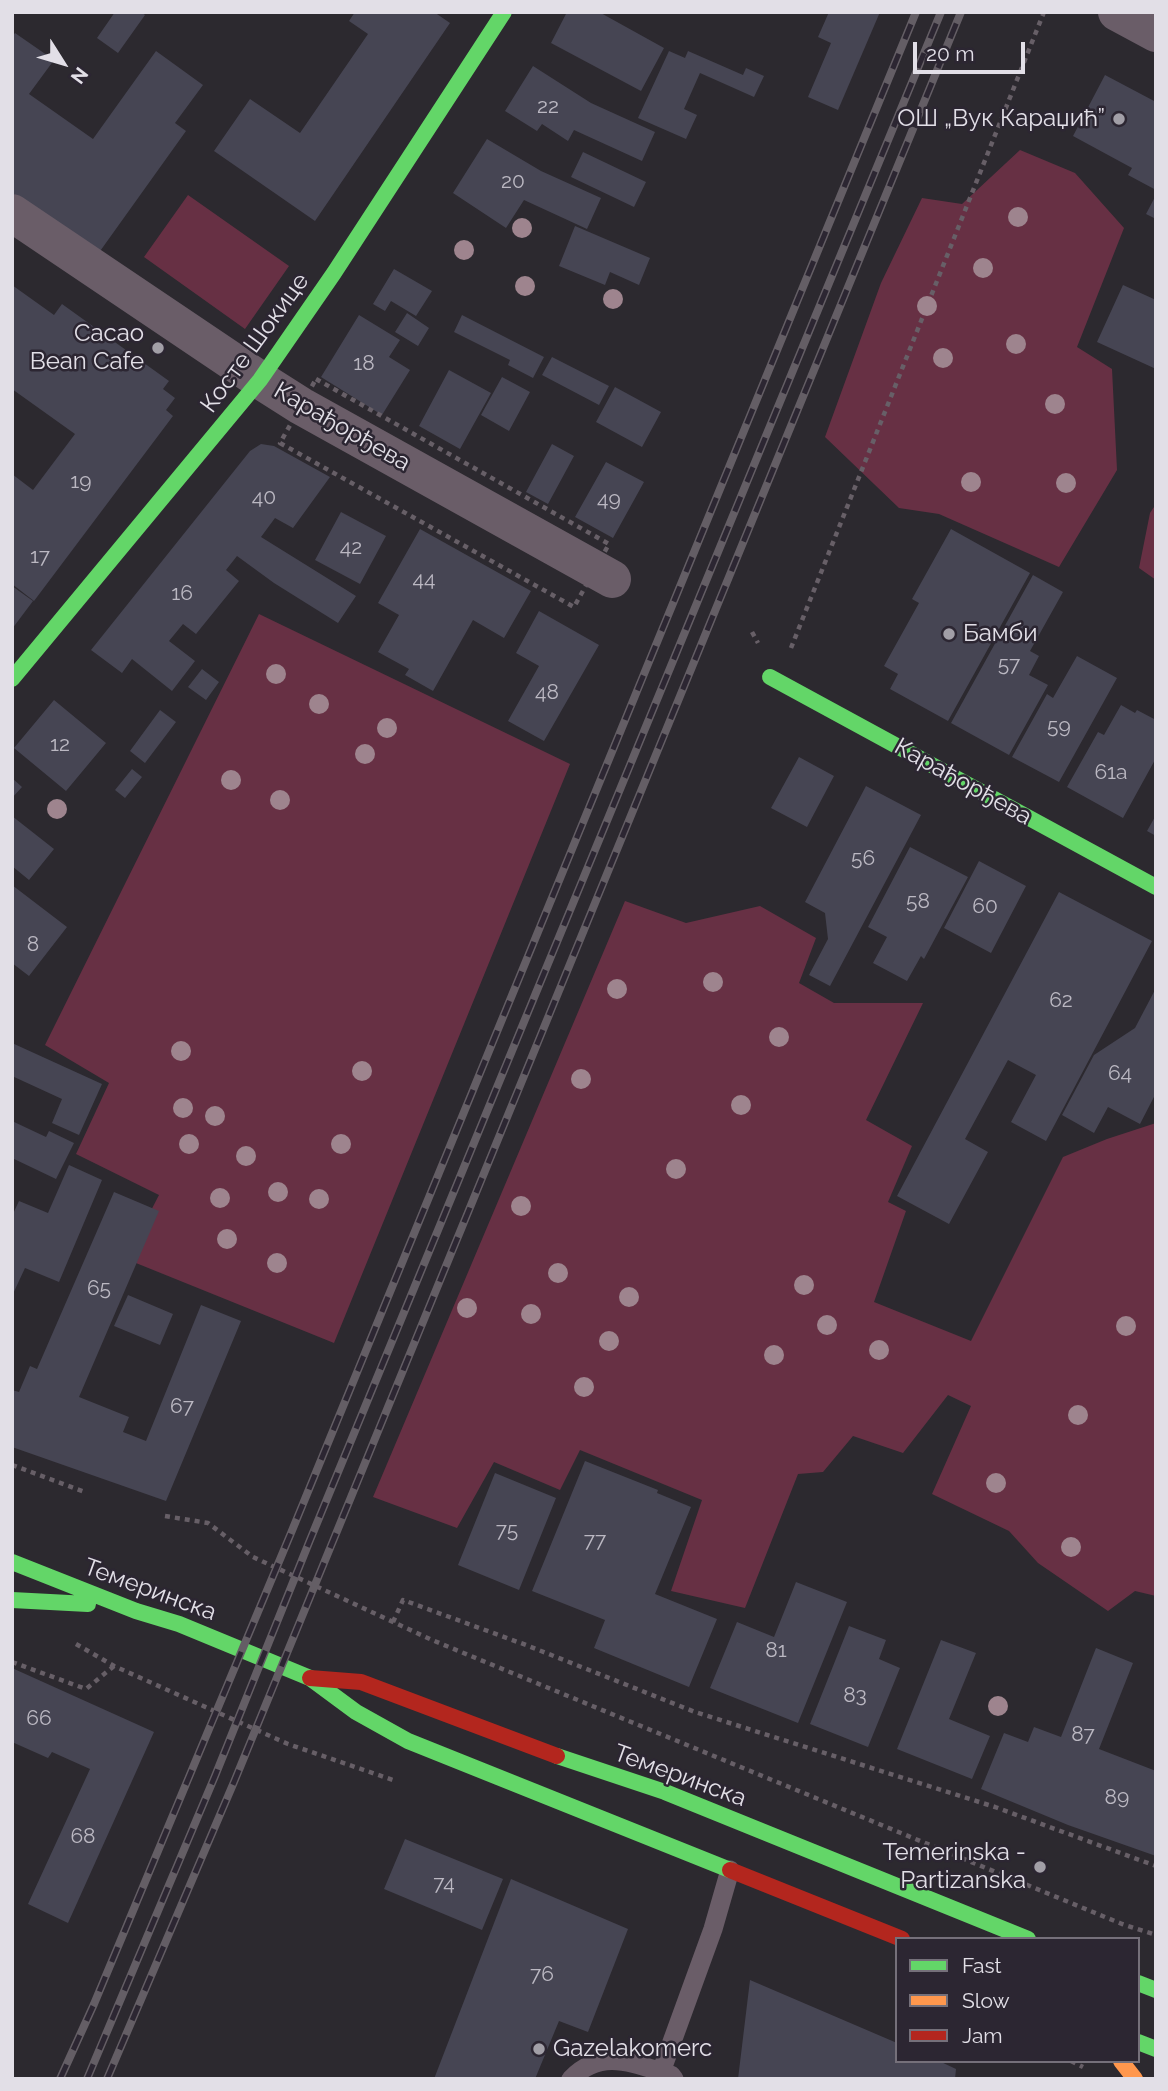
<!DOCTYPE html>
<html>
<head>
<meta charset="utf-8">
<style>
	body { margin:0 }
	#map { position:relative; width:1168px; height:2091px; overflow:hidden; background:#2c292f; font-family:Raleway,sans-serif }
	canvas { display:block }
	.frame { position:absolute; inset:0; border:14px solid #e2dfe7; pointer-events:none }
	.legend { position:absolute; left:895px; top:1937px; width:245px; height:126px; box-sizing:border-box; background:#2c2632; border:2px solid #75707a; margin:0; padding:9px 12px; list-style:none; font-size:21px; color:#e2dfe7 }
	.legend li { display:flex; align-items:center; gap:14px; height:35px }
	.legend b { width:35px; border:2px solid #75707a }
	.north { position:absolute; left:28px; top:28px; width:70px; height:70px; -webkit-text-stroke:5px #2c2632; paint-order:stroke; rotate:127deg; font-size:19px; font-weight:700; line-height:28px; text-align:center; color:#e2dfe7 }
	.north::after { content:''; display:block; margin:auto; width:24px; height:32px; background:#e2dfe7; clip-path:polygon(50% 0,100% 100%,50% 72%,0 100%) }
	.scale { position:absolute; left:913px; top:42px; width:112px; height:32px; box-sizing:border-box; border:4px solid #e2dfe7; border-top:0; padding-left:9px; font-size:21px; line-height:24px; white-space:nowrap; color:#e2dfe7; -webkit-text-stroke:5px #2c2632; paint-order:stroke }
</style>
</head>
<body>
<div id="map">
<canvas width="1168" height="2091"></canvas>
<div class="frame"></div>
<ul class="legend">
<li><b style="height:9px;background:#63d668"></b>Fast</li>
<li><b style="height:9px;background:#ff974d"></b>Slow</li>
<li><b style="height:9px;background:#b3261e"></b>Jam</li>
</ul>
<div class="north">N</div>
<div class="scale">20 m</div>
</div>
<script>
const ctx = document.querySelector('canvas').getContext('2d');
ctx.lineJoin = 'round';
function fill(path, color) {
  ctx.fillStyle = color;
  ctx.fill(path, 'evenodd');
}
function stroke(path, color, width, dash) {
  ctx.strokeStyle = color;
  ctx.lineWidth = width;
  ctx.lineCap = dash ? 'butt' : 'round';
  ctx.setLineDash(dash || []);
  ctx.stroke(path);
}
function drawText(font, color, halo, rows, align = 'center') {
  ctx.font = font + ' Raleway,sans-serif';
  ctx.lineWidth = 5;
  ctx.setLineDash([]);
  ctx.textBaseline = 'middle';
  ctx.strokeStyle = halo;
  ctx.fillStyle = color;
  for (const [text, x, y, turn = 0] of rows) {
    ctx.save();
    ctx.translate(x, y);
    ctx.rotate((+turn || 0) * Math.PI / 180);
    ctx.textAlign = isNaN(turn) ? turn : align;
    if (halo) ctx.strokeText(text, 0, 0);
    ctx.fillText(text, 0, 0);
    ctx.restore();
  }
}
fill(new Path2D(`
	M1020,150l55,23 49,55 -47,119 35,22 5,101 -58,97 -120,-53 -40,-6 -74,-71 56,-154 41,-85 40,6z
	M188,195l101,71 -44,63 -101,-72z
	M1156,504v76l-17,-12 11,-55z
	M259,614l311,150 -236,579 -208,-84 33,-64 -83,-41 33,-71 -64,-38z
	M625,901l61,22 74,-17 56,32 -17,45 35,20h89l-57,117 46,26 -24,56 18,9 -32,91 97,39 92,-184 44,-18 49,-16v473l-21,-5 -27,20 -70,-48 -29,-32 -77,-37 39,-88 -23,-11 -45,58 -50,-17 -30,36 -25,2 -53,134 -74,-17 31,-91 -122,-50 -20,40 -66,-28 -37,66 -84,-31z`), '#673044');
fill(new Path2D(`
	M115,12h26l4,3 -27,38 -21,-15z
	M355,12h79l16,11 -135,198 -101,-70 36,-52 50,34 68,-99 -19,-13z
	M567,12h32l65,36 -23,43 -90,-48z
	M829,12h51l-42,98 -30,-13 23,-54 -13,-6z
	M15,33l39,27 -25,34 64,45 63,-88 47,34 -28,38 11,8 -88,123 -86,-61v-156z
	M669,51l16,7 3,-7 55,24 3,-7 18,8 -10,21 -54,-24 -16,36 13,6 -11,24 -48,-21z
	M533,66l58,37 64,29 -13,29 -68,-31 -6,11 -26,-17 -5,7 -32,-20z
	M1105,75l51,27v88l-28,-15 4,-7 -59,-32z
	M487,139l54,32 60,27 -14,31 -63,-29 -18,28 -53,-35z
	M583,152l63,30 -12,25 -63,-30z
	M1156,195v24l-10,-5z
	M575,226l75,32 -11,27 -29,-13 -5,13 -46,-19z
	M394,269l38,22 -16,25 -25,-15 -6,10 -12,-7z
	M12,285l42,30 8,-11 107,77 -6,8 12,9 -9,12 7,6 -139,185 -22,-17v-110l21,16 42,-56 -63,-45z
	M1123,285l33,15v69l-59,-27z
	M407,313l22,15 -11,18 -23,-14z
	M359,315l41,25 -11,17 21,13 -28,45 -61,-38z
	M462,315l82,42 -11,21 -25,-13 2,-5 -56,-28z
	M552,357l57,29 -10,19 -57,-30z
	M449,370l42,23 -31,56 -41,-23z
	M502,377l28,15 -21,39 -28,-16z
	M615,387l46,25 -19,35 -46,-25z
	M261,444l13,2 56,31 -37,51 -18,-10 -14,19 95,59 -18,27 -64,-40 -37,-27 -11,14 13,11 -43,53 -13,-10 -14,17 26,20 -23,30 -40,-32 -10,14 -31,-23 159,-199z
	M552,444l22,12 -26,48 -22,-12z
	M606,462l38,20 -31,56 -38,-21z
	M341,512l45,24 -26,48 -45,-24z
	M420,529l111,62 -27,47 -31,-18 -40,71 -28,-16 4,-6 -31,-17 21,-37 -21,-12z
	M951,529l79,44 -82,148 -58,-32 8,-15 -14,-8 35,-63 -7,-4z
	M1033,575l30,17 -33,59 9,5 -10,19 19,10 -39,70 -58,-32z
	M12,586l21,15 -21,28z
	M539,611l60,34 -55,96 -36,-20 31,-55 -23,-13z
	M1077,656l40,22 -58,104 -47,-25 35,-63 6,4z
	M202,669l17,13 -13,18 -18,-13z
	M54,700l52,43 -40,48 -52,-43z
	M1121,705l14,8 2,-3 19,10v38l-33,60 -56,-31 31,-55 6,3z
	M160,710l16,12 -31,41 -15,-12z
	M799,757l35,19 -27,51 -36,-19z
	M132,769l10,8 -17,21 -10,-8z
	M12,778l10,9 -10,11z
	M866,786l55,29 -91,171 -21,-11 19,-36 -3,-26 -20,-11z
	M1156,815v21l-9,-5z
	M12,816l42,33 -25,31 -17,-14z
	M910,847l58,30 -44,82 -3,-3 -14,25 -34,-18 14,-26 -19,-10z
	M979,861l47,25 -35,67 -47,-25z
	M12,885l55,42 -38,49 -17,-13z
	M1059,892l93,49 -106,200 -35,-19 25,-47 -28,-15 -43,79 23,13 -39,72 -52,-28z
	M1156,988v105l-16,31 -32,-17 -14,26 -32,-18 32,-60 41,-27z
	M12,1043l90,41 -23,51 -27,-12 10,-24 -50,-23z
	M12,1121l34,16 3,-6 25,12 -18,36 -44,-21z
	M69,1165l33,15 -43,102 -34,-14 -13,28v-80l7,-15 29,12z
	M114,1192l45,19 -80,186 50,20 -6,15 23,9 55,-136 40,16 -75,180 -154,-54v-57l7,2 11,-26 7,3z
	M128,1295l45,19 -13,31 -46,-19z
	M585,1461l73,29 -1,3 34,14 -36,87 62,25 -28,68 -95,-39 11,-28 -73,-29z
	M495,1473l61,25 -37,92 -61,-25z
	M796,1582l51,20 -49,121 -88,-35 27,-66 37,15z
	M849,1626l37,14 -7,19 21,9 -32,79 -58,-23z
	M941,1640l35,13 -27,66 41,17 -18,43 -75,-30z
	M1096,1648l37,15 -34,86 57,22v85l-88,-31 -87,-36 23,-56 24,9 6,-15 27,10z
	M12,1668l142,64 -86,191 -40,-19 62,-135 -38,-17 -4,6 -36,-16z
	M405,1839l98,40 -21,51 -98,-41z
	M511,1879l117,50 -40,103 -29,-11 -24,58h-101z
	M750,1980l147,63v18h42l17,8 -1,10h-217z`), '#464553');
stroke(new Path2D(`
	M316,379l293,165 -35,63 -294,-164z
	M752,632l6,11
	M791,648l253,-636
	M12,1465l73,27
	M165,1516l43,7 45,34 179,83 690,284 34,11
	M393,1622l10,-22 123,45 169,67 300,95 161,59
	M76,1644l38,22 174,78 105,36
	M12,1662l74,27 28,-23
	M1071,2061l12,6`), '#675f67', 4.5, [5, 5]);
stroke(new Path2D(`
	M661,2072l52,-143 17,-59
	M571,2079c31,-32 63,-15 100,-4l3,4`), '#6a5d68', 19);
stroke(new Path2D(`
	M1117,12l39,21
	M12,213l248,167 41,26 311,173`), '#6a5d68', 38);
stroke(new Path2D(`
	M770,677l386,210
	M12,679l248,-299 74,-107 170,-261
	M12,1562l124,49 43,13 131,54 46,34 52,29 322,129
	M12,1600l76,4
	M557,1756l108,36 363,147
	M1138,1983l18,7
	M1138,2042l18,7`), '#63d668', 16);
stroke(new Path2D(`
	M1121,2061l14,18`), '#ff974d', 16);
stroke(new Path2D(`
	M310,1678l51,4 196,74
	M730,1870l172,69`), '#b3261e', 16);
const rail = new Path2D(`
	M60,2079l34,-75 197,-471 625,-1521
	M87,2079l128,-303 95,-236 631,-1528
	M107,2079l127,-297 727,-1770`);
stroke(rail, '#645e65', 8);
stroke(rail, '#2c2632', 5, [16]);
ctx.fillStyle = '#9e848e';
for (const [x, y] of [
	[1018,217],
	[522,228],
	[464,250],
	[983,268],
	[525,286],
	[613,299],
	[927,306],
	[1016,344],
	[943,358],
	[1055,404],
	[971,482],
	[1066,483],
	[276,674],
	[319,704],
	[387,728],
	[365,754],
	[231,780],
	[280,800],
	[57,809],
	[713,982],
	[617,989],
	[779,1037],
	[181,1051],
	[362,1071],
	[581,1079],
	[741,1105],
	[183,1108],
	[215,1116],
	[189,1144],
	[341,1144],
	[246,1156],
	[676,1169],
	[278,1192],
	[220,1198],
	[319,1199],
	[521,1206],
	[227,1239],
	[277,1263],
	[558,1273],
	[804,1285],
	[629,1297],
	[467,1308],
	[531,1314],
	[827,1325],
	[1126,1326],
	[609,1341],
	[879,1350],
	[774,1355],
	[584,1387],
	[1078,1415],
	[996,1483],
	[1071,1547],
	[998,1706]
]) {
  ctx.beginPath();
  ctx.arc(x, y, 10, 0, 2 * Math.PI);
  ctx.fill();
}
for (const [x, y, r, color] of [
	[1119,119,7,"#a29fa7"],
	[158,348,7,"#a29fa7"],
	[949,634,7,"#a29fa7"],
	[1040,1867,7,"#a29fa7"],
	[539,2049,7,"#a29fa7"]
]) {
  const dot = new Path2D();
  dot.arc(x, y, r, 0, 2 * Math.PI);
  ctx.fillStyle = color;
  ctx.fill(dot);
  stroke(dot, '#2c2632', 2.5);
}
drawText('21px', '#bbb8c2', null, [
	["22",548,107],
	["20",513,182],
	["18",364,364],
	["19",81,482],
	["40",264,498],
	["49",609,500],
	["42",351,548],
	["17",40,557],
	["44",424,580],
	["16",182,594],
	["57",1009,665],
	["48",547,693],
	["59",1059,727],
	["12",60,745],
	["61a",1111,773],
	["56",863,859],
	["58",918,902],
	["60",985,907],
	["8",33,945],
	["62",1061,1001],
	["64",1120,1074],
	["65",99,1289],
	["67",182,1407],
	["75",507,1531],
	["77",595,1541],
	["81",776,1651],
	["83",855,1696],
	["66",39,1719],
	["87",1083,1735],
	["89",1117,1798],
	["68",83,1837],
	["74",444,1884],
	["76",542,1975]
]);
drawText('24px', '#e2dfe7', '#2c2632', [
	["ОШ „Вук Караџић”",1105,119],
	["Cacao",144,334],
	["Bean Cafe",144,362],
	["Бамби",963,634,"left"],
	["Temerinska -",1026,1853],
	["Partizanska",1026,1881],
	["Gazelakomerc",553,2049,"left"]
], 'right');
drawText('24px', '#e2dfe7', '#2c2632', [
	["Косте Шокице",255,343,-54],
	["Карађорђева",342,427,30],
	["Карађорђева",963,782,29],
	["Темеринска",150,1590,20],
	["Темеринска",680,1776,20]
]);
</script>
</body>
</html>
